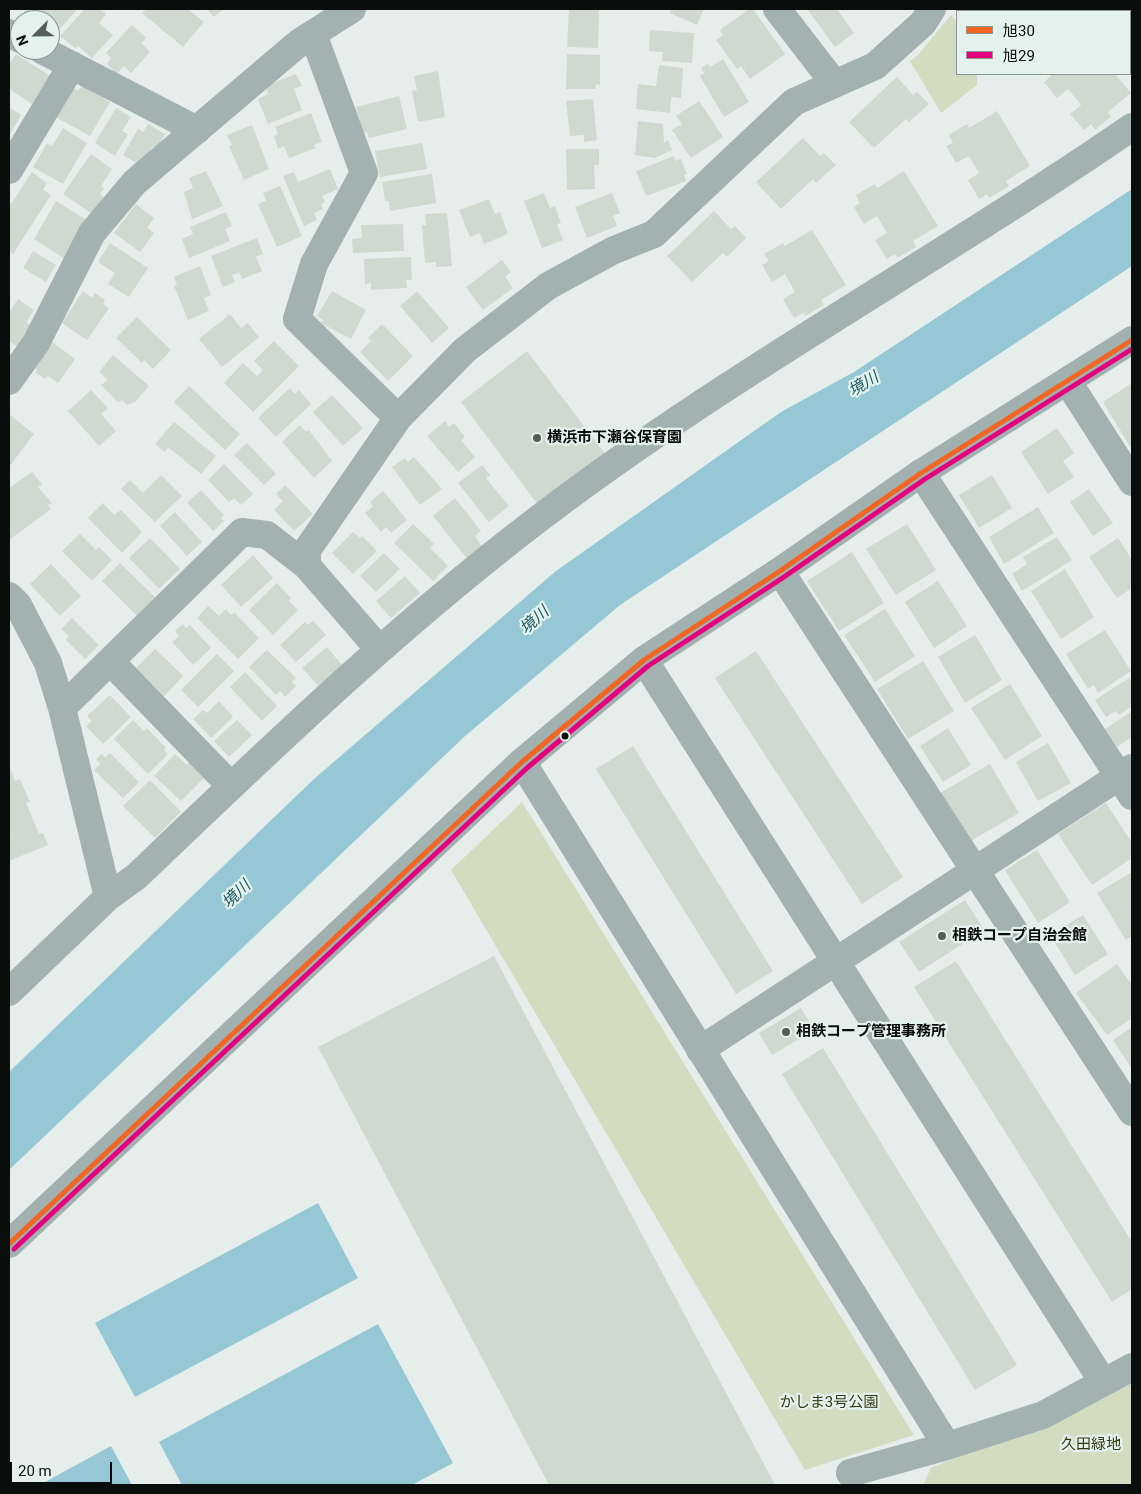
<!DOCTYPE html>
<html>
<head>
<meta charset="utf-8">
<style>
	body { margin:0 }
	#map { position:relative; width:1141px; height:1494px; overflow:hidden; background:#e6eeeb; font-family:Roboto,"Noto Sans JP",sans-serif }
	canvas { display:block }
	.frame { position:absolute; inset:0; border:10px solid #090e0c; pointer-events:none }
	.legend { position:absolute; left:956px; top:10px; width:175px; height:65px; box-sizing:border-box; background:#e3f2ec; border:1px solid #8c9792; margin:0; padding:6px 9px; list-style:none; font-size:15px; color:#090e0c }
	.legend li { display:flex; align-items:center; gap:10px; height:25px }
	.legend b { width:25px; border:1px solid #8c9792 }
	.north { position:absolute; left:10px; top:10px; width:50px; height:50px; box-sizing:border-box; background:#e3f2ec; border:1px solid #8c9792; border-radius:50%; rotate:247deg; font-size:14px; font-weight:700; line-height:20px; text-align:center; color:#090e0c }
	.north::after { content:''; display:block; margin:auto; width:18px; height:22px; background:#565c5a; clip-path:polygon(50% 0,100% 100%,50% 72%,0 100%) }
	.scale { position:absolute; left:10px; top:1462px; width:102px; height:22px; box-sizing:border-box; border:2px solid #090e0c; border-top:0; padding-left:6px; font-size:15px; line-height:18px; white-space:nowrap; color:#090e0c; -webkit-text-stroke:4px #e3f2ec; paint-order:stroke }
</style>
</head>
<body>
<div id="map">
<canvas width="1141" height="1494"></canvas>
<div class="frame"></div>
<ul class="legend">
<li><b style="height:6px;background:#f26522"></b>旭30</li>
<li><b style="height:6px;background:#e5007d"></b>旭29</li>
</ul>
<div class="north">N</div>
<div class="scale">20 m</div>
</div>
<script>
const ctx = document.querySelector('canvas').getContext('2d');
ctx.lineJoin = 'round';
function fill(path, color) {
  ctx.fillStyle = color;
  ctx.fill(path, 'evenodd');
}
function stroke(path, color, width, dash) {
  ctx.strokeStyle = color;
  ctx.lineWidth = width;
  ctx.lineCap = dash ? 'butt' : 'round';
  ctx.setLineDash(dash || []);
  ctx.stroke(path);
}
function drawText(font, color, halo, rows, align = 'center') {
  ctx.font = font + ' Roboto,"Noto Sans JP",sans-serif';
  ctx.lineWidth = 4.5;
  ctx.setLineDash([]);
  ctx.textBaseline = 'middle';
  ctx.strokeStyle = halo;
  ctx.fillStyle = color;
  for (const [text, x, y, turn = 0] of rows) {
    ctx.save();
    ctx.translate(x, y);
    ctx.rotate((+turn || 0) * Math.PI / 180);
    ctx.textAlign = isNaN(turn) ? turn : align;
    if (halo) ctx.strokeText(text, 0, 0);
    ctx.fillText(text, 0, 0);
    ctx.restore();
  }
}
fill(new Path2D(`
	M951,15l6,7v52h20v11l-36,28 -31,-52 8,-6z
	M522,802l392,633 -109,35 -354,-600z
	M1132,1369v116h-209l8,-17 145,-61z`), '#d2dcc1');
fill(new Path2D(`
	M1132,189v77l-512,339 -156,132 -455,433v-98l306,-294 241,-207 225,-159 73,-40z
	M318,1203l40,75 -223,119 -40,-74z
	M378,1324l75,139 -41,22h-230l-23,-43z
	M111,1446l21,39h-85l-2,-3z`), '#95c8d4');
fill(new Path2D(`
	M26,9h48l2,2 -20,22 -6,-5v-8h-19l-8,-7z
	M85,9h15l6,5 -7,9 14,12 -21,23 -14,-12 -2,3 -16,-13z
	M146,9h42l16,13 -21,25 -41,-34z
	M207,9h17l-10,8z
	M569,9h30l-1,39 -31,-1z
	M672,9h32l-7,16 -27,-12z
	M749,9h4l32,45 -35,25 -9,-13 -4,3 -21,-29 7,-5 -3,-5z
	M807,9h30l17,24 -19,14z
	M132,25l14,13 -5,5 9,9 -19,21 -7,-7 -7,8 -10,-10 4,-6 -5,-5z
	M650,30l44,3 -2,30 -30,-2 1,-9 -14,-1z
	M16,54l34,22 -18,28 -23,-15v-25z
	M567,54l33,1v30l-4,-1 -1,5h-29z
	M723,59l26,43 -25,15 -24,-41 4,-3 -3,-5 7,-4 2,3z
	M659,65l24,3 -2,30 -10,-1 -1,16 -34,-4 2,-25 18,2z
	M438,71l7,46 -27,5 -6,-31 5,-1 -3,-14z
	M296,74l6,12 -8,3 8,21 -34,14 -10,-25 10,-5 -3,-8z
	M1049,74h66l16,19 -23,19 3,5 -16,13 -4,-6 -7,6 -14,-16 11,-9 -13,-16 -11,9 -13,-16 7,-6z
	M897,77l16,18 4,-3 12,12 -20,18 -3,-3 -32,29 -25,-26z
	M82,85l28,17 -20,34 -34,-19 17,-29 5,3z
	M399,96l8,33 -38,9 -2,-6 -4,1 -7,-26z
	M593,99l4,41 -13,2v-7l-14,1 -4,-35z
	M699,101l24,36 -32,21 -19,-28 10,-6 -6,-8z
	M9,107l12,8 -12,21z
	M116,108l15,9 -9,14 6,3 -13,22 -20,-13z
	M997,111l33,55 -24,15 3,5 -20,12 -2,-4 -8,5 -11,-19 11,-7 -10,-17 -13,7 -10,-17 7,-3 -4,-8 18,-11 2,4z
	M311,113l11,29 -8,3 2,3 -27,10 -5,-12 -6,3 -4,-13 4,-2 -3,-7z
	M638,121l25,3 1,19 4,-3 4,10 -17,8 -20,-3z
	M148,124l17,10 -9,16 -4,-3 -6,11 -3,-1 -5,7 -15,-9 15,-26 5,3z
	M252,125l17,44 -25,11 -15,-34 3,-1 -5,-10z
	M63,128l24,15 -24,41 -30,-17 14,-24 5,3z
	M803,138l17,18 4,-3 12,12 -20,18 -3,-4 -32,30 -25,-27z
	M422,143l5,26 -47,8 -5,-26z
	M566,149h33v16h-5l1,24 -28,1z
	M91,154l21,15 -11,17 3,2 -4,6 4,3 -12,17 -29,-20z
	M674,156l2,5 5,-2 6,15 -3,1 2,6 -40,15 -10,-25z
	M330,169l8,20 -16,7 3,6 -4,2 2,5 -9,4 3,7 -13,6 -21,-50 11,-4 4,10z
	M206,171l17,35 -31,13 -8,-27 9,-4 -4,-10z
	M904,171l34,55 -25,15 3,6 -19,11 -2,-4 -8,5 -12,-19 12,-7 -10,-17 -13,8 -10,-17 6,-4 -4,-8 19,-11 2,4z
	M32,172l15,11 -4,7 8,5 -38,59 -4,-3v-44z
	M432,174l4,29 -46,8 -1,-10h-4l-3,-19z
	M280,186l22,50 -25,11 -19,-43 8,-3 -3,-8z
	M544,193l6,15 5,-2 6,17 -4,1 6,16 -21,8 -18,-47z
	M612,193l8,20 -7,3 4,10 -30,12 -12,-31z
	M489,199l6,15 5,-2 8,22 -24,10 -4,-11 -10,4 -11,-27z
	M56,201l32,20 -23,38 -31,-20z
	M136,204l18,14 -7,10 7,5 -14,19 -26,-19z
	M714,211l17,18 4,-3 11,12 -19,19 -4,-4 -31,29 -25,-26z
	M226,212l6,14 -7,3 5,12 -41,17 -7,-19 11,-5 -3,-7z
	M447,213l5,53 -16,1v-5l-11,1 -3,-38h4l-1,-11z
	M403,224l1,27 -51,2 -1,-14 10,-1 -1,-13z
	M812,230l34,55 -25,15 3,5 -19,11 -2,-3 -9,5 -11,-19 12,-7 -10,-18 -13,8 -10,-17 7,-4 -5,-7 19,-11 2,3z
	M257,238l6,16 -7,3 6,14 -20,8 -3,-7 -7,3 3,7 -12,5 -12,-31z
	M110,243l38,25 -19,29 -21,-13 7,-11 -17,-11z
	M33,251l23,14 -10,17 -23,-14z
	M411,257l1,23h-6l1,8 -36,2v-7l-6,1 -1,-25z
	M502,260l9,12 -6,5 8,11 -30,22 -17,-23z
	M200,266l11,29 -7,3 5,13 -21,9 -14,-34 3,-1 -3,-8z
	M83,291l9,7 3,-5 10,7 -2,4 6,4 -22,32 -25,-17z
	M332,291l34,19 -15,29 -30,-16 2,-3 -6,-4z
	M417,291l32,37 -17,15 -32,-37z
	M18,299l16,11 -8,12 8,5 -15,21 -10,-7v-28z
	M230,314l11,14 7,-5 11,14 -37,30 -23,-28z
	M137,317l34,33 -18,19 -9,-9 -2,3 -26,-25z
	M382,324l31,32 -25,25 -28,-29 11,-11 -3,-3z
	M274,341l25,25 -46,46 -29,-29 19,-20 14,13 6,-6 -9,-9z
	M52,342l23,17 -17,24 -10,-7 -3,3 -10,-7 2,-2 -3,-3z
	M527,351l79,104 -67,51 -78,-104z
	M113,355l36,31 -14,16 -8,3 -5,-5 -4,2 -17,-17 7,-5 -9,-8z
	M1132,383v67l-29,-48z
	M189,386l51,48 -15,16 -51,-48z
	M290,388l5,6 4,-4 12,14 -35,33 -18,-19z
	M91,390l17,18 -7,6 15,17 -17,15 -31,-35z
	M332,395l31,33 -20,18 -30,-34z
	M9,414l25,20 -25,33z
	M445,421l4,6 5,-4 11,14 -4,3 14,17 -17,15 -31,-36z
	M174,422l42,34 -15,18 -33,-27 -3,5 -10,-8z
	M300,425l6,7 3,-2 23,31 -18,17 -32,-36z
	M1057,428l17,25 -11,8 11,16 -26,17 -27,-42z
	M247,443l29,31 -12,11 -30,-30z
	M414,457l28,32 -22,16 -28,-38 13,-9 3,4z
	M224,464l29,30 -12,11 -7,-7 -5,4 -21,-22z
	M482,465l8,10 -4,3 23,28 -20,16 -31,-39z
	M32,472l10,12 -4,3 14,16 -4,2 3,4 -42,31v-52z
	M161,475l21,21 -27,26 -34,-33 9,-9 13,13z
	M992,475l20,33 -33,20 -20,-33z
	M285,485l28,29 -19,17 -20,-21 9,-9 -7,-7z
	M1089,489l24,34 -20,13 -23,-34z
	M201,490l23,25 -3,3 3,3 -11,10 -26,-28z
	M383,491l24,29 -16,13 -5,-6 -5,5 -16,-19 8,-7 -3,-4z
	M455,498l26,33 -6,5 8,12 -15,12 -35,-44z
	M103,503l11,12 7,-5 21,22 -20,21 -34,-35z
	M1038,507l16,26 -50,31 -15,-27z
	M175,512l27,30 -15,14 -27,-30z
	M413,524l21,20 -4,4 18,18 -15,15 -39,-38z
	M907,524l29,46 -40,25 -30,-46z
	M353,532l7,6 2,-2 15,15 -24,23 -21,-21z
	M80,534l16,16 3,-3 13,13 -20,21 -30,-30z
	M1057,537l15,23 -50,31 -10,-17 15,-10 -4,-7z
	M150,538l30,31 -21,20 -30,-31z
	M1118,538l14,22v28l-15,10 -28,-41z
	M852,552l32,51 -45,28 -32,-50z
	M384,553l16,16 -24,23 -16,-16z
	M253,555l20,23 -32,29 -20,-22z
	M120,563l37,36 -19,18 -36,-36z
	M51,564l30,32 -21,20 -30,-32z
	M1065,569l29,48 -33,22 -30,-48z
	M405,576l15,17 -29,25 -15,-17z
	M938,581l29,45 -33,22 -29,-46z
	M277,583l14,15 -2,3 9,9 -25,25 -24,-25z
	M208,606l11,10 7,-7 5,6 3,-3 25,26 -21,21 -41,-41z
	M885,609l30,47 -40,26 -31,-47z
	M72,618l27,27 -14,14 -19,-19 3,-4 -8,-7z
	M313,621l13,14 -30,27 -16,-17 25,-23 3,3z
	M183,624l3,4 4,-3 21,23 -18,17 -21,-23 7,-6 -4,-5z
	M1105,630l26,41 -33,22 -4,-8 -6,4 -22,-35z
	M975,635l27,45 -37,23 -27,-46z
	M327,647l15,18 -24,21 -16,-18z
	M155,649l28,27 -19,20 -28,-28z
	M267,650l29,28 -4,4 4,4 -11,11 -5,-6 -4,4 -27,-28z
	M756,651l147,226 -41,27 -147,-226z
	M217,654l17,17 -36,36 -17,-17z
	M923,661l31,50 -46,28 -31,-50z
	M245,672l32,34 -15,15 -32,-34z
	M1129,678l3,5v23l-13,9 -3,-4 -10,6 -11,-17z
	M1010,684l32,52 -37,24 -34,-52z
	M110,695l21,22 -28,27 -17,-18 6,-5 -5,-5z
	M219,701l14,16 -22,21 -18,-19 10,-9 4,3z
	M1132,711v30l-2,-3 -13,9 -12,-18z
	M133,720l11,11 3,-3 19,20 -2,2 4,4 -20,20 -34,-35z
	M237,720l15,15 -23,22 -15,-16z
	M948,728l23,37 -28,17 -23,-36z
	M1048,743l23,40 -33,18 -22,-39z
	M633,746l140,225 -37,23 -140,-225z
	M110,753l29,29 -16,16 -29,-28 6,-6 -4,-5 6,-5 3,4z
	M175,754l12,11 2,-3 16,15 -24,24 -27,-25z
	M990,764l29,49 -50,29 -29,-49z
	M9,765l6,16 5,-2 10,23 -4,1 13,31 4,-1 5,12 -39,16v-20l2,-1 -2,-5z
	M150,780l31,32 -26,26 -32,-32z
	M1106,803l26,40v15l-40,27 -34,-51z
	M1037,850l33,52 -32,21 -33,-53z
	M1132,872v64l-6,4 -29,-47z
	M965,900l19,30 -65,42 -20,-30z
	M1083,915l25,39 -33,21 -25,-40z
	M494,956l281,529h-226l-231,-438z
	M956,961l176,281v47l-20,13 -198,-315z
	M1117,964l15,21v33l-25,17 -31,-42z
	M801,1008l13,22 -42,25 -13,-22z
	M1132,1027v42l-19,-29z
	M823,1048l194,317 -42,25 -193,-316z`), '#ced9d0');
stroke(new Path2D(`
	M777,9l57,74
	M9,33l11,6
	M313,34l51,139 -50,91 -17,55 101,99
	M42,50l155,80
	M9,170l63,-105
	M9,381l27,-38 56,-110 43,-51 165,-140 52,-33
	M1068,382l64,100
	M921,473l211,323
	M780,571l352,541
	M9,596l9,9 30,58 14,45 46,189
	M379,649l-72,-83v-16l91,-132 67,-68 83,-64 64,-35 42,-17 140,-132 81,-36 48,-43 9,-14
	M644,660l459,722
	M110,661l121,125
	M62,708l180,-176 25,3 40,31
	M522,762l425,684
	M9,992l99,-95 29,-21c138,-132 275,-264 428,-377 182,-135 381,-244 567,-372
	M700,1050l432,-282
	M850,1473l97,-27 96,-31 89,-48`), '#a2b2b0', 28);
stroke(new Path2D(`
	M9,1244l513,-482 122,-102 136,-89 141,-98 211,-133`), '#a1b1af', 28);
stroke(new Path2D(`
	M9,1244l513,-482 122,-102 136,-89 141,-98 211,-133`), '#f26522', 5);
stroke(new Path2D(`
	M14,1249l513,-481 121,-102 136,-89 141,-98 207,-130`), '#e5007d', 5);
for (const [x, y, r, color] of [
	[537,438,5,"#565c5a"],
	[565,736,4.5,"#090e0c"],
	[942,936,5,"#565c5a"],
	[786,1032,5,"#565c5a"]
]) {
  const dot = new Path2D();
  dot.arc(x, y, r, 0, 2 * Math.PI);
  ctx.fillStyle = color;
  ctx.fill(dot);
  stroke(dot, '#e3f2ec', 2);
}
drawText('bold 15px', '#090e0c', '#e3f2ec', [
	["横浜市下瀬谷保育園",547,438],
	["相鉄コープ自治会館",952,936],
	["相鉄コープ管理事務所",796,1032]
], 'left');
drawText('15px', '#313910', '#e3f2ec', [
	["かしま3号公園",829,1403],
	["久田緑地",1091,1445]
]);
drawText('italic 16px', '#195562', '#e3f2ec', [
	["境川",864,385,-32],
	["境川",535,621,-42],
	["境川",237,895,-44]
]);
</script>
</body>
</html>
